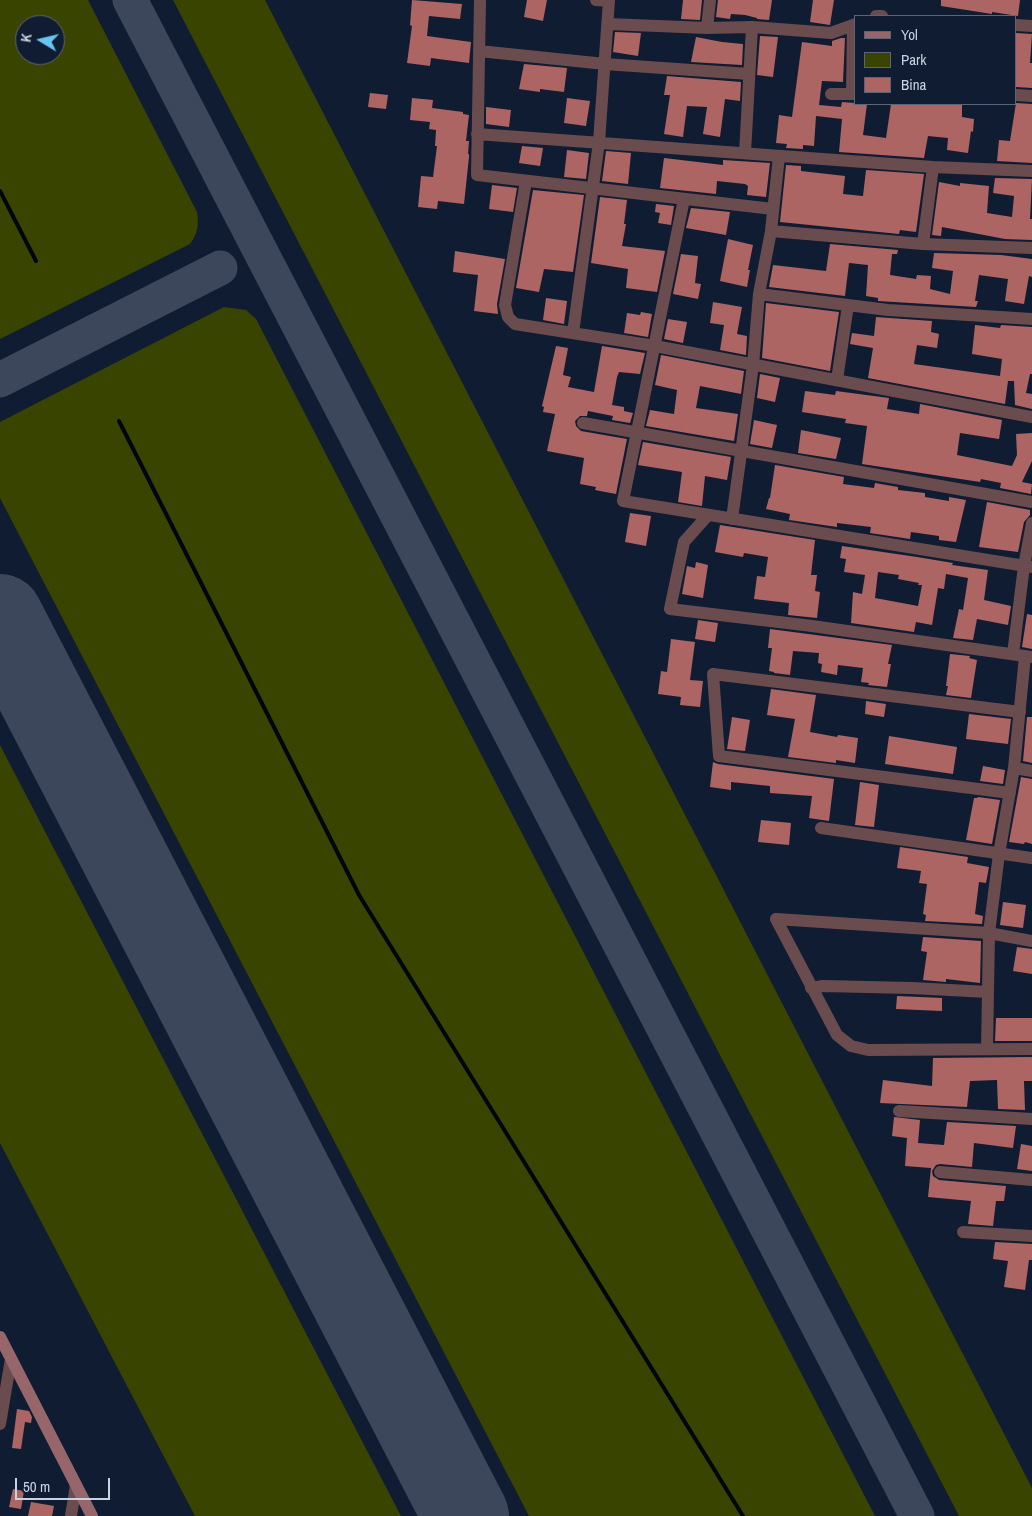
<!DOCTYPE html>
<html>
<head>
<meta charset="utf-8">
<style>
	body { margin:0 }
	#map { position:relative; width:1032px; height:1516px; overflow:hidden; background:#101c32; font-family:"Archivo Narrow",sans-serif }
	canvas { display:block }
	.legend { position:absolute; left:854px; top:15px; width:162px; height:90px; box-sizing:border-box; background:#101c32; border:1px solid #5a6578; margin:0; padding:6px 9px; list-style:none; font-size:15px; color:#c9d2e1 }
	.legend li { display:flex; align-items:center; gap:10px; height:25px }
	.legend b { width:25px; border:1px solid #5a6578 }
	.north { position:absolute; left:15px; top:15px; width:50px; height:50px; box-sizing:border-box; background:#101c32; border:1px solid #5a6578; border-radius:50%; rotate:279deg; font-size:14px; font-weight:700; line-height:20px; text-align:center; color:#c9d2e1 }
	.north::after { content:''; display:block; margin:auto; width:18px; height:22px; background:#68c4f0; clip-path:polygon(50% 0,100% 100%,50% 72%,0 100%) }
	.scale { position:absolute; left:15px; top:1478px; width:95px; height:22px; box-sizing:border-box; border:2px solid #c9d2e1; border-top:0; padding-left:6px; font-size:15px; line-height:18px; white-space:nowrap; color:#c9d2e1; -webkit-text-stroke:4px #101c32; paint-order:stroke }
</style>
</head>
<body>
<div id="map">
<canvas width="1032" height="1516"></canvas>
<ul class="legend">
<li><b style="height:6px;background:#97666b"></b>Yol</li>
<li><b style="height:14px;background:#3a4401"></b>Park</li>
<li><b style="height:14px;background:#ad6563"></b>Bina</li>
</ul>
<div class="north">K</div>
<div class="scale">50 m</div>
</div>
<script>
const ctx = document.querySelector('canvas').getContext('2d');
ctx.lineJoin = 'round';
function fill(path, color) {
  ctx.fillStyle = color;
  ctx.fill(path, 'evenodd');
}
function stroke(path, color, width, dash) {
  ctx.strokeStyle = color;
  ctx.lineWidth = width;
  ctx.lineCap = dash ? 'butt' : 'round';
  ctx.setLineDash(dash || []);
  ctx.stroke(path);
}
fill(new Path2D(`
	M0,0h88l109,212c2,13 1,21 -7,32l-190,95zM25,25h30v30h-30z
	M173,0h92l767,1488v28h-73z
	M224,307l22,3 10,9 619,1197h-346l-529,-1018v-76z
	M0,745l401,771h-206l-195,-373z`), '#3a4401');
stroke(new Path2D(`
	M0,191l36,70
	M119,421l240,474 384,621`), '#000611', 4);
stroke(new Path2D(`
	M130,0l787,1516
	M0,380l220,-112`), '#3c475c', 35);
stroke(new Path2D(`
	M0,617l466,899`), '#3c475c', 86);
fill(new Path2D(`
	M412,0l50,4 -2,15 -31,-3 -2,20 44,6 -2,21 -38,-5 -1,8 -23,-3 5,-37 -2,-1z
	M527,0h20l-4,21 -19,-4z
	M683,0h19l-2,20 -19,-1z
	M718,0h54l-3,20 -12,-1v-1l-12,-3 -14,-1 -1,5 -14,-2z
	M813,0h21l-4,25 -20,-3z
	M941,0h79l-2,16 -26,-4v2l-51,-8z
	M615,32l26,1 -3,23 -25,-4z
	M1016,33l16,1 -2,29h2v25l-16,-1z
	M760,36l18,1 -5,40 -16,-2z
	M696,37l26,5 21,2 -1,21 -51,-3z
	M841,38h4l-2,44 -21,-1 -3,24 22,2 1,-5 25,2 -4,31 23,3 5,-34h71v13l12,2 -1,13 -2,-1 -3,22 -21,-3 1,-12 -20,-2 -4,22 -85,-6 3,-33 -26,-3 -2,30 -11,-1v4l-17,-1 1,-4 -11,-1 3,-28 13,2 10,-75 30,4v-5z
	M524,64l43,4 -3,24 -24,-3v3l-21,-3z
	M667,76l74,6 -1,19 -15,-2 -5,38 -17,-3 4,-27 -20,-1 -4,31 -19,-3 6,-39h-6z
	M370,93l18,2 -2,14 -18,-2z
	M412,98l21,2 -1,8 31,4v2l6,1 -3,26h3l-1,13h1v3l-5,47 -26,-3 -1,8 -19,-2 3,-31 12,1 4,-31h-2l1,-16 -7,-1 1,-7 -20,-2z
	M567,98l23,3 -4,25 -22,-3z
	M1016,103l16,1v59l-35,-2 2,-21 11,1z
	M486,107l25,3 -2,17 -23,-3z
	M522,146l21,2 -3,18 -21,-3z
	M567,150l22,3 -3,26 -22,-2z
	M606,151l25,2 -3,31 -26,-3z
	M664,158l59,7v-5l47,3 -4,34 -19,-2 1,-9 -3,-2 -28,-3 -1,13 -56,-6z
	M786,165l15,1v5l44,5 -2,18 20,2 3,-26 58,4 -8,58 -16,-2 -1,4 -119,-12z
	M995,178l37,1 -2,40h2v21l-27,-1 -63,-12 -1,9 -9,-1 7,-53 21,4v-3l29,3 -2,27 25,4 2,-21 -21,-3z
	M492,185l25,3 -4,24 -24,-3z
	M533,190l51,5 -11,77 -29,-3 -5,23 -23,-4z
	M600,197l27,3 -3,24h2l-4,22 43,5 -8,41 -31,-4 2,-19 -37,-6z
	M656,204l18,2 -3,19 -13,-2 2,-10 -5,-1z
	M691,208l39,4 -4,23 -40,-7z
	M728,239l25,6 -5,25h2l-3,17 -27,-6z
	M830,244l68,6 -1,4h-5l-2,21 26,4 1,-4 14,1 -1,13 20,5 3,-23 -21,-3 2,-15 67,2 31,4v18l-3,-1 -5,28 -19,-3 3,-22 -29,-4 -4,26h3l-2,6 -98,-6v-3l-12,-2 2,-31 -19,-2 -4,33 -76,-9 4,-22 53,6z
	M455,251l50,8 -8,45 1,10 -24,-3 4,-36 -25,-3z
	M681,254l17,2 -3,27 6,1 -3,15 -25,-5z
	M546,298l21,3 -3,23 -21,-4z
	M713,302l29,5 -5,27 10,2 -1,19 -26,-5 4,-25 -14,-2z
	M766,303l73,9 -9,59 -68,-13z
	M641,312l11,2 -4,23 -24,-4 3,-20 13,2z
	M876,317l56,4 -1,11 8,2 -2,14 -20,-3 -3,19 86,12 2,-17 -30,-5 3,-29 25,3 1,-3 31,2v47h-2l-4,19 6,1v15l-17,-4 -1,-24h-6l-3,23 -137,-26 5,-30 -23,-4 2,-11 22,3z
	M668,319l19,3 -4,21 -19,-4z
	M556,346l12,2 -5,27 8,2 -3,10 26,5 8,-46 43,7 -5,21 -21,-2 -2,5 -5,28 12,2v4l9,2 -3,10 -18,-3 1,-4 -25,-5 -1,5h-7l-5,5 1,5 5,5 46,8 -11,55 -21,-4 1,-3 -16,-3 4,-26 -37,-7 8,-37 -12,-2 1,-5 -2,-1z
	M661,355l83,16 -3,23 -41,-8 -4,22 42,6 -4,27 -88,-15 4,-16 24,4 3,-24 -22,-5z
	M760,374l20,4 -5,24 -18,-4z
	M805,391l30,4 1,-4 53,7 -2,11 32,5 1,-10 82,16 -3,19 -39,-6 -3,22 55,11 5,-11 -1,-21 16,-1v28l-10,21 10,2 -1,10 -31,-6 1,-5 -20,-4 -1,3 -118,-18 5,-38 -22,-3 1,-4 -44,-7z
	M754,420l23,5 -5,23 -22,-4z
	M801,430l40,8 -5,21 -38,-6z
	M643,442l88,15 -4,23 -22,-4 -3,30 -24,-4 4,-30 -44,-7z
	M775,465l69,12 -1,7 31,4 1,-5 23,4v3l27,3v4l24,4v-4l17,3 -10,42 -17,-2v-4l-28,-4 -1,7 -40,-6 1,-6 -34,-4v4l-48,-7 1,-6 -24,-5 3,-11h1z
	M987,502l43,8v5l-6,7 -6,30 -39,-5z
	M630,513l21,3 -5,30 -21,-4z
	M720,525l95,15 -4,35h6l-2,16 5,1 -3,26 -29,-3 1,-12 -35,-4 3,-23 8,1 3,-20 -24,-4 -1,4 -28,-5z
	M842,546l75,11 36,6 -1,2 36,5 -4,30 27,6 -3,19 -31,-6 -4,21 -20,-2 6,-29 4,1 5,-32 -22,-4 -2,15 -6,-1 -6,37 -16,-3 -2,10 -63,-9 2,-31 9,2 3,-19 -21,-3 2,-13 -6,-1zM878,572l21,3 -1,4 21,4 -1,2h4l-4,21 -43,-8z
	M696,562l12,3 -5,33 -21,-4 5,-28 8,2z
	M1027,614l5,1v34l-10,-2z
	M698,620l20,3 -3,19 -20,-3z
	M770,629l122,16 -4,19h3l-4,23 -19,-2 1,-2 -8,-1 2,-14 -25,-3 -1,10 -16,-3 1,-8 -4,-1 1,-10 -26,-2 -3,24 -16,-2v-1l-5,-1 3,-23h-4z
	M671,639l24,3 -5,38 13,1 -3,26 -20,-2 1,-8 -23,-3 3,-23 6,1z
	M950,654l20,2 -1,2 8,2 -6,38 -25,-3 2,-9h-2z
	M771,689l45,6 -6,37 27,5 1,-2 20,3 -3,25 -19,-3v3l-48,-6 7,-38 -28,-4z
	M866,701l20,3 -2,13 -19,-3z
	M969,714l42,5 -3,25 -42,-5z
	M732,717l18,3 -5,31 -18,-2z
	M1027,717h5v46l-9,-2z
	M889,736l68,11 -4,27 -68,-10z
	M713,762l5,2 116,15 -5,42 -20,-3 3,-22 -42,-3v-7l-39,-4v8l-21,-3z
	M983,766l22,4 -2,14 -23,-3z
	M1021,777l11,2v65l-7,-2 -1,2 -15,-2z
	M860,782l19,3 -5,42 -19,-2z
	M978,797l22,3 -8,44 -26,-4 8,-42h3z
	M761,820l30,3 -2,22 -31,-3z
	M900,847l68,10 -1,6 22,4 -3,16 -7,-1 -4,32 8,2 -1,8 -57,-3 1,-6 -3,-1 4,-30 -8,-1 2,-12 -24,-3z
	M1003,902l23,3 -3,23 -23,-3z
	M923,937l58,4 -1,42 -34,-4v3l-23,-2 4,-28 -6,-1z
	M1017,947l15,2v25l-19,-3z
	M897,996l45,2v13l-46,-2z
	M996,1018h36v23h-37z
	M1032,1057v24h-8l1,29 -27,-1 -1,-29 -27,1 -3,26 -87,-4 3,-23 49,6 1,-28z
	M894,1117l26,3 -2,23 26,2 3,-23 69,4 -3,22 -39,-5 -2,24 -32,-3 -4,1 -4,6 1,5 6,4 67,6 -2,15h-8l-3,25 -25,-2 3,-23 -43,-4 3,-29 -26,-2 2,-28 -15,-2z
	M1021,1144l11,2v25l-15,-2z
	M995,1242l37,2v16h-3l-4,30 -21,-3 4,-26 -15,-2z
	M17,1409l12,2 3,6 -1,6 -6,-1 -4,27 -9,-1z
	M13,1489l11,2 -3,18 -12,-2z
	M31,1502l23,4 -2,10h-24z`), '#ad6563');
stroke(new Path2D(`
	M480,0l-3,175 296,34
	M596,0l13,1
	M876,16h6
	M608,24l99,4 45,-1 79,6 25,-9
	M1016,25l16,1
	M707,28l3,-28
	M479,51l126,13 144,10
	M831,94h25
	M852,94l1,-69
	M1016,95l16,1
	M477,134l456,33 99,4
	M745,153l7,-126
	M526,181l-21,124 3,12 7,7 140,22 377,71
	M684,199l-61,302 409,66
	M771,231l152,13 109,4
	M923,244l10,-77
	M759,294l129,16 144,9
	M573,333l26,-191 10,-142
	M837,380l11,-75
	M583,423l449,79
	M708,515l-24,27 -14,67 142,17 220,31
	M732,519l21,-154 6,-71 12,-63 8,-75
	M1013,654l11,-88 8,-43
	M1014,768l18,3
	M1010,793l-291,-37 -6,-82 307,38
	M821,828l211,30
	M776,919l61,116 14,11 17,4 164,-1
	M776,919l213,14 43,8
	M811,988l12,-2 89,2 76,4
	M987,1049l2,-116 10,-79 15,-86 11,-112
	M899,1111l133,8
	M940,1172l92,8
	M963,1232l69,4
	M0,1424l11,-65
	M71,1516l5,-31`), '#6a4c4e', 12);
stroke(new Path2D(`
	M0,1337l92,179`), '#97666b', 12);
</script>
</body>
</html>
